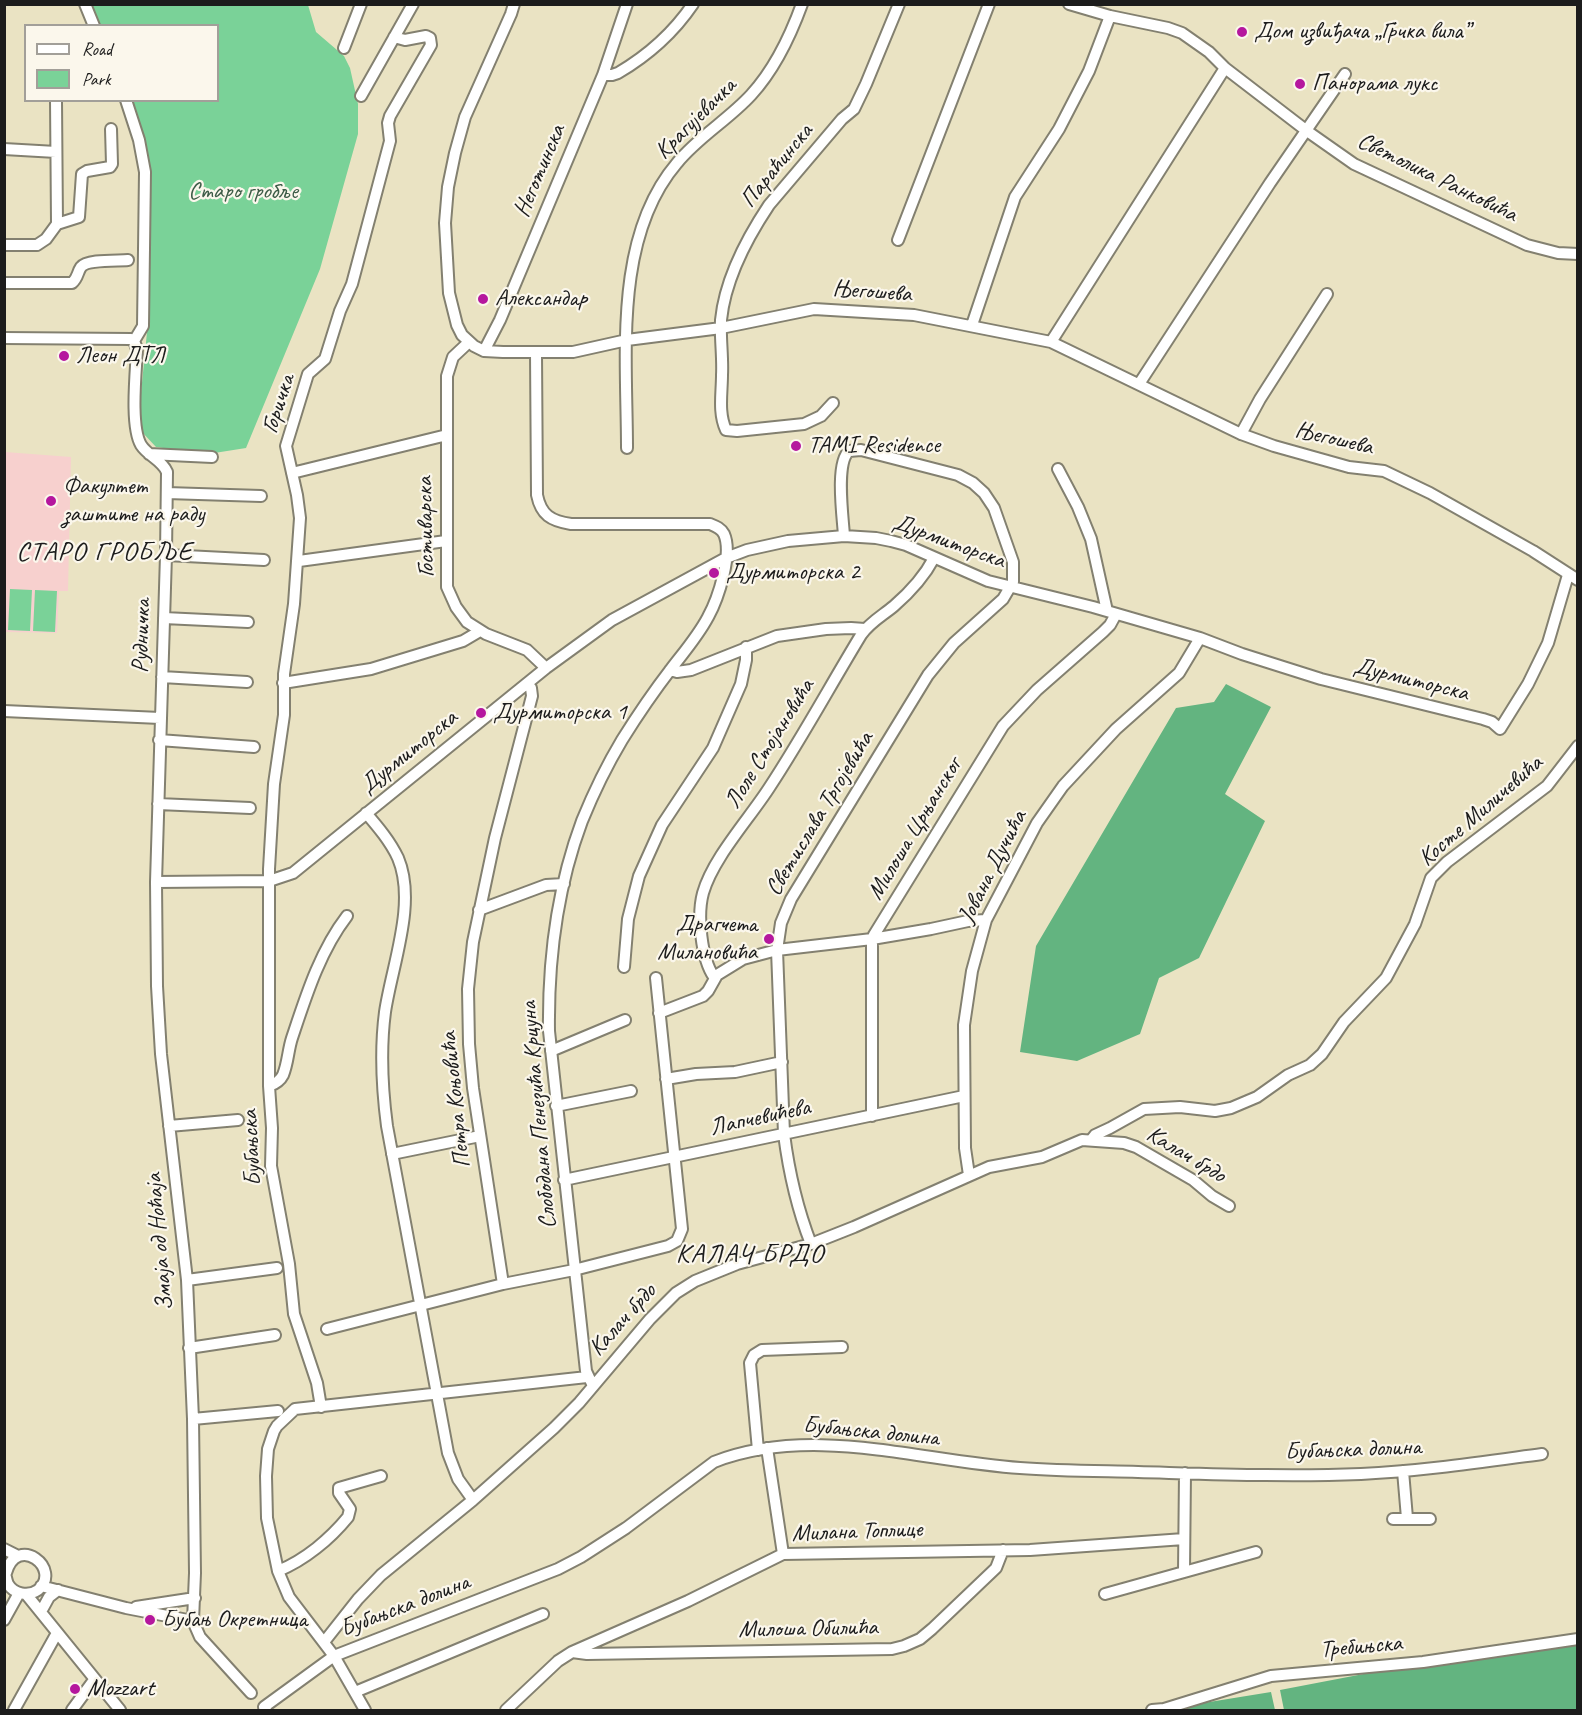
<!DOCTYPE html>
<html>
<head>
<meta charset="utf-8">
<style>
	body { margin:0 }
	#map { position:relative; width:1582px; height:1715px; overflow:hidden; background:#eae3c3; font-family:Caveat,sans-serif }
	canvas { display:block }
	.frame { position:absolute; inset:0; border:6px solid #1c1c1c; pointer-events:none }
	.legend { position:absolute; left:24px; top:24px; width:195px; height:78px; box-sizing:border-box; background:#fbf7ec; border:2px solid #a29f99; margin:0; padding:8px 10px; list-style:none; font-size:18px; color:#1c1c1c }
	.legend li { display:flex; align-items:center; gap:12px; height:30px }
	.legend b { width:30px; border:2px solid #a29f99 }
</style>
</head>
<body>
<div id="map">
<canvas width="1582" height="1715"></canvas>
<div class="frame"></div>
<ul class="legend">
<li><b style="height:8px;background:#fff"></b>Road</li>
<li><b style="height:16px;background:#7ad298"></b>Park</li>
</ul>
</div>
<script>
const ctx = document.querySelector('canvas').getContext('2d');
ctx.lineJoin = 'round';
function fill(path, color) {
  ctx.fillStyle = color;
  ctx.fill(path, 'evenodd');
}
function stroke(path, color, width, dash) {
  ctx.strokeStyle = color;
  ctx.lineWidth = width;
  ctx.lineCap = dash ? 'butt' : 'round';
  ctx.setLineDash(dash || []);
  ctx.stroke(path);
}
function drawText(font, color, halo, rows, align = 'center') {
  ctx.font = font + ' Caveat,sans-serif';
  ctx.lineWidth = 4.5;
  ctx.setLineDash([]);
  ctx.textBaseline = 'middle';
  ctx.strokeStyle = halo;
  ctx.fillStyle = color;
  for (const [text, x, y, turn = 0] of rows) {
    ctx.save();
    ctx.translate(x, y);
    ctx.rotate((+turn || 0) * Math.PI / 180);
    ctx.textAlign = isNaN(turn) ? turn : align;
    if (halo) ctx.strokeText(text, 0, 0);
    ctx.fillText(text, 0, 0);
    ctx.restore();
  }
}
fill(new Path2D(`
	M5,452l66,5 -3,134h-9l-2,42 -52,-1z`), '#f7d0ce');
fill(new Path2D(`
	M90,5h218l8,27 28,24 6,12 8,36v30l-38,135 -74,179 -38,6 -52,-7 -14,-15 -3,-19 10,-101 1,-103 -2,-55 -16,-53 86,-1v-74l-118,-1z
	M10,589l22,1 -2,41 -22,-1z
	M35,590l22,1 -2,41 -22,-1z`), '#7ad298');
fill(new Path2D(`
	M1226,684l45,23 -46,87 40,27 -66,137 -40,20 -19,56 -63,27 -57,-9 16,-106 140,-238 38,-6z
	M1577,1645v65h-293l-4,-20 120,-23z
	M1271,1692l4,18h-115z`), '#63b480');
const minor = new Path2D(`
	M85,4l9,22
	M514,4l-3,10 -46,103 -10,36 -7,34 -3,36 4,70 8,32 5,10 12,11 10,5 19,1h70l54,-12 94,-12 93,-19 100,6 137,27 190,92 33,12 75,21 35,4 46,22 103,58 45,29
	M1069,4l41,12 58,12 14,5 27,19 16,16 82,63 47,33 173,81 31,8 20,1
	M344,48l17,-44
	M603,75h9l6,-2c29,-17 56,-41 75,-69
	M361,96l52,-92
	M56,100l1,124
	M126,100l13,40 6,32 -2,154 -9,15
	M4,149l52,3
	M898,240l91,-236
	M4,245h33l9,-6 11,-15 22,-7 3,-43 5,-3 23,-4 2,-3 -1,-35
	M4,283h68c6,-5 5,-10 9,-16 6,-8 37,-6 47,-7
	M972,325l43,-128 44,-68 30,-58 21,-55
	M4,338l127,1 3,2 3,8c-1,23 -7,77 4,96 7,11 21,15 26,27l-1,83 -10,327 1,104 4,68 26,226 6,139 2,154 -2,48 7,16 51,56
	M469,342l-16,15 -6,19v211l9,20 11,15 19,12 41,16 19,18
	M1051,342l174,-274
	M484,351l16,-31 103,-245 24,-71
	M536,353l1,142c4,20 14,26 34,29h139c5,2 11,4 14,10 9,20 -6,65 -16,83 -10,19 -24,35 -37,52 -17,22 -34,47 -49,71 -15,25 -29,54 -40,81 -25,67 -34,139 -33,210l37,340 7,15
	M1139,384l131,-201 75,-109
	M833,403l-12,13 -17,8 -67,7 -11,-1c-8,-17 -4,-37 -4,-55 1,-18 -2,-37 -1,-55 4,-40 26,-82 48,-115l73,-86 12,-10 12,-25 33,-80
	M1241,434l19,-35 67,-105
	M627,448c0,-92 -14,-210 50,-285 21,-26 51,-43 74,-68 23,-25 39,-58 51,-91
	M149,454l63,3
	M1058,469l20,38 13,32 16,72
	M292,473l155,-38
	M167,493l94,3
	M166,555l98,5
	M299,561l147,-20
	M164,618l84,4
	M670,670l7,2 14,-2 86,-34 49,-7 25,-1 14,1
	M162,677l85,5
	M283,683l88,-14 92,-28 17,-10
	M4,711l156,7
	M159,740l95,7
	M158,804l92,4
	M366,813c12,14 24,28 32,45 19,45 -6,107 -13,154 -5,38 -3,76 2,114l61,327 10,26 15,21
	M156,882l113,-1 24,-8 253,-205 66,-48 114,-62 21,-8 41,-9 56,-5 32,2 15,3 15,4 82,36 105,26 107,31 42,16 79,25 162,40 9,3 8,7 28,-45 20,-41 20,-68
	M479,910l67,-25 18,-1
	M624,967l4,-48 11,-43 23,-51 51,-77 28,-64 5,-24v-13
	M714,977c-13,-19 -17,-62 -11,-84 10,-35 46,-74 66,-105 33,-50 61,-102 92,-153 9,-13 21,-19 33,-29 15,-13 30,-29 40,-48
	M659,1013l44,-17 5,-5 9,-16 26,-16 34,-9 95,-11 59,-10 37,-8 18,-1
	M551,1051l74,-31
	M666,1079l30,-5 39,-2 47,-10
	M269,1086c6,-2 11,-5 14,-11 5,-12 5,-25 9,-37 14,-42 28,-87 55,-122
	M556,1106l75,-15
	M872,1116v-177l2,-4 129,-209 34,-36 66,-58 7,-7 6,-11
	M169,1126l69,-6
	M1091,1140l4,-5 15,-7 34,-19 36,-2 35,4 16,-3 26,-11 31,-22 22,-10 12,-11 22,-32 42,-44 29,-54 16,-46 16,-16 100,-76 31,-40
	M392,1154l88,-18
	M969,1175l-4,-27 -1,-123 8,-54 14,-51 51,-97 26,-37 53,-57 63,-56 21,-35
	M564,1180l400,-84
	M811,1244c-14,-36 -22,-71 -27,-110l-7,-184 4,-27 10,-24 137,-224 26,-32 49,-44 10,-17v-20l-19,-54 -10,-15 -11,-10 -15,-8 -97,-25 -12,1c-14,12 -6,67 -5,85
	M187,1280l90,-12
	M503,1284l-30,-196 -4,-44 -1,-55 5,-47 22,-104 37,-142 -1,-8 -4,-4
	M327,1329l176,-45 71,-14 94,-24 9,-5 5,-12 -26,-251
	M189,1348l86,-13
	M321,1407l-4,-24 -23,-69 -5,-50 -18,-98 1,-38 -3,-42v-217l5,-85 10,-69v-41l10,-70 6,-86 -3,-23 -11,-49 22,-72 17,-15 15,-48 12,-27 38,-143 -2,-18 2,-7 41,-71 -1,-7 -4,-2 -21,4 -11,-3
	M193,1419l85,-8
	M767,1448l16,106
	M758,1450l-8,-87 4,-8 8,-5 80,-3
	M1403,1471l4,47
	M1393,1519h37
	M4,1549l14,7
	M4,1571c2,4 2,9 4,13 6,10 20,13 30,6 25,-21 -21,-57 -32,-17
	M278,1571c27,-11 52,-32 70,-54l2,-8 -11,-16v-5l42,-12
	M1184,1571l1,-98
	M41,1586l85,22 67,13
	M26,1594l94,116
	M1105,1594l151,-42
	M136,1607l59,-9
	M43,1608l6,-11 9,-7
	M4,1620l15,-27
	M324,1642l34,-43 23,-24 92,-75 81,-72 25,-25 71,-84 26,-26 19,-12 42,-17 74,-20 43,-17 135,-60 53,-10 40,-17 42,3 12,4 57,33 19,16 17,10
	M572,1652l15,2 305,-5 12,-3 16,-7 12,-10 64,-61 7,-18
	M355,1692l188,-78
	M14,1710l43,-77
	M72,1710l22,-30
	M266,1710l-2,-3 70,-51 224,-87 23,-12 45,-29 88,-66c98,-38 205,-1 306,6 39,3 79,3 118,4 74,2 149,5 223,2 61,-3 121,-12 181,-20
	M365,1710l-31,-54 -45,-59 -11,-26 -11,-53 -1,-42 2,-27 6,-18 3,-5 18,-17 292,-32
	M506,1710l52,-49 14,-9 116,-51 95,-47 247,-4 154,-11
	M1152,1710l12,-1 107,-33 152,-14 155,-23`);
stroke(minor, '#838070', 14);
stroke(minor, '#fff', 10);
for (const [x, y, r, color] of [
	[1242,32,6,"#b5179e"],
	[1300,84,6,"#b5179e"],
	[483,299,6,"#b5179e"],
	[64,356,6,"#b5179e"],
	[796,446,6,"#b5179e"],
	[51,501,6,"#b5179e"],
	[714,573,6,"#b5179e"],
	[481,713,6,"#b5179e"],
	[769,939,6,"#b5179e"],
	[150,1620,6,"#b5179e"],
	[75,1689,6,"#b5179e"]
]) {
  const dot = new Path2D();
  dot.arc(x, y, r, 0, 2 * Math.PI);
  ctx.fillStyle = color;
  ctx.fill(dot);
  stroke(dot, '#fbf7ec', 2);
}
drawText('24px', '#1c1c1c', '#fbf7ec', [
	["Дом извиђача „Грчка вила”",1254,32],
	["Панорама лукс",1312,84],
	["Александар",495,299],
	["Леон ДТЛ",76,356],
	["TAMI Residence",808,446],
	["Факултет",63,487],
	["заштите на раду",63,515],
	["Дурмиторска 2",726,573],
	["Дурмиторска 1",493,713],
	["Драгчета",757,925,"right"],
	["Милановића",757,953,"right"],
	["Бубањ Окретница",162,1620],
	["Mozzart",87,1689]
], 'left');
drawText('24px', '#1c1c1c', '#fbf7ec', [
	["Крагујевачка",696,119,-45],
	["Параћинска",777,166,-51],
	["Неготинска",540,171,-67],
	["Светолика Ранковића",1437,178,26],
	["Његошева",872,292,4],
	["Горичка",279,404,-72],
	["Његошева",1334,439,13],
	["Гостиварска",426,527,-91],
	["Дурмиторска",949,542,20],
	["Рудничка",142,636,-88],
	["Дурмиторска",1411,680,14],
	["Лоле Стојановића",770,744,-58],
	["Дурмиторска",409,752,-39],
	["Косте Миличевића",1481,811,-41],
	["Светислава Тргојевића",820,814,-59],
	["Милоша Црњанског",915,829,-59],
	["Јована Дучића",993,867,-63],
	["Петра Коњовића",456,1100,-96],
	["Слободана Пенезића Крцуна",539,1115,-95],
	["Лапчевићева",760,1118,-12],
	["Бубањска",252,1148,-93],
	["Калач брдо",1186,1155,31],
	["Змаја од Ноћаја",160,1242,-95],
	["Калач брдо",623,1320,-48],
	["Бубањска долина",871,1432,6],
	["Бубањска долина",1353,1450,-2],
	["Милана Топлице",857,1532,-2],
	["Бубањска долина",405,1606,-21],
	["Милоша Обилића",808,1629,-1],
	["Требињска",1361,1647,-5]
]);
drawText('24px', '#3d5c47', '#fbf7ec', [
	["Старо гробље",243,192]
]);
ctx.letterSpacing = '1.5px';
drawText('27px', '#1c1c1c', '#fbf7ec', [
	["СТАРО ГРОБЉЕ",105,553],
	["КАЛАЧ БРДО",750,1255]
]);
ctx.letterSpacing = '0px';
</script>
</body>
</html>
